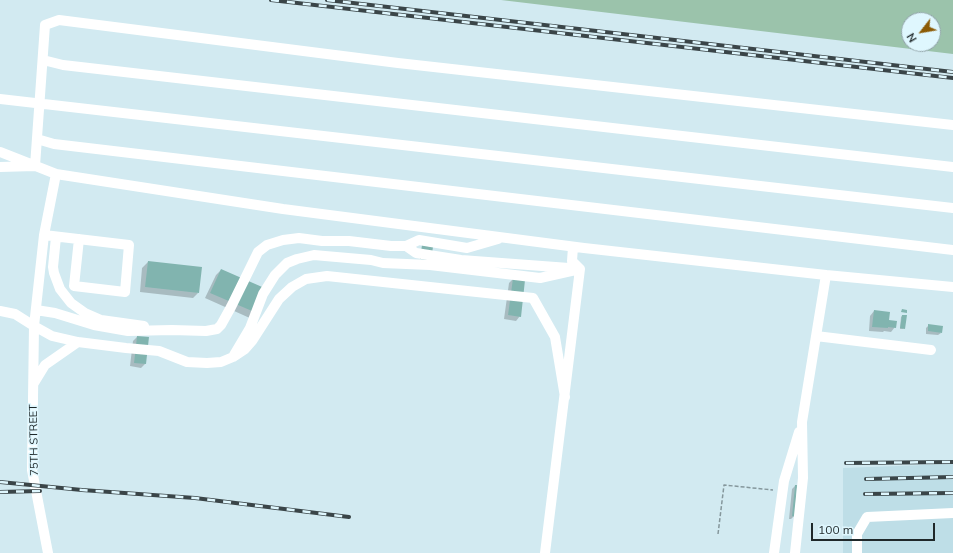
<!DOCTYPE html>
<html>
<head>
<meta charset="utf-8">
<style>
	body { margin:0 }
	#map { position:relative; width:953px; height:553px; overflow:hidden; background:#d2eaf1; font-family:Mulish,sans-serif }
	canvas { display:block }
	.north { position:absolute; left:901px; top:12px; width:40px; height:40px; box-sizing:border-box; background:#dff7fe; border:1px solid #92a4a9; border-radius:50%; rotate:239deg; font-size:11px; font-weight:700; line-height:16px; text-align:center; color:#1f282a }
	.north::after { content:''; display:block; margin:auto; width:14px; height:18px; background:#8c5b05; clip-path:polygon(50% 0,100% 100%,50% 72%,0 100%) }
	.scale { position:absolute; left:811px; top:523px; width:124px; height:18px; box-sizing:border-box; border:2px solid #1f282a; border-top:0; padding-left:5px; font-size:12px; line-height:14px; white-space:nowrap; color:#1f282a; -webkit-text-stroke:3px #dff7fe; paint-order:stroke }
</style>
</head>
<body>
<div id="map">
<canvas width="953" height="553"></canvas>
<div class="north">N</div>
<div class="scale">100 m</div>
</div>
<script>
const ctx = document.querySelector('canvas').getContext('2d');
ctx.lineJoin = 'round';
function fill(path, color) {
  ctx.fillStyle = color;
  ctx.fill(path, 'evenodd');
}
function stroke(path, color, width, dash) {
  ctx.strokeStyle = color;
  ctx.lineWidth = width;
  ctx.lineCap = dash ? 'butt' : 'round';
  ctx.setLineDash(dash || []);
  ctx.stroke(path);
}
function drawText(font, color, halo, rows, align = 'center') {
  ctx.font = font + ' Mulish,sans-serif';
  ctx.lineWidth = 3;
  ctx.setLineDash([]);
  ctx.textBaseline = 'middle';
  ctx.strokeStyle = halo;
  ctx.fillStyle = color;
  for (const [text, x, y, turn = 0] of rows) {
    ctx.save();
    ctx.translate(x, y);
    ctx.rotate((+turn || 0) * Math.PI / 180);
    ctx.textAlign = isNaN(turn) ? turn : align;
    if (halo) ctx.strokeText(text, 0, 0);
    ctx.fillText(text, 0, 0);
    ctx.restore();
  }
}
fill(new Path2D(`
	M953,464v89h-110v-85z`), '#bedee7');
fill(new Path2D(`
	M501,0h452v54zM909,20h24v24h-24z`), '#9bc3ab');
fill(new Path2D(`
	M148,262l50,31 -5,5 -53,-6 2,-24z
	M221,270l47,21 -16,28 -47,-21 11,-23z
	M513,279l7,37 -4,5 -12,-2 5,-36z
	M874,311l14,10 7,6 -4,5 -7,-1 -1,1 -14,-1 1,-15z
	M902,316l2,12 -1,1h-3l1,-12z
	M929,325l12,8 -3,2 -12,-1v-6z
	M137,337l8,27 -4,4 -11,-2 3,-25z
	M795,486l-1,30 -3,3h-2l3,-30z`), '#0003');
fill(new Path2D(`
	M422,245l11,2 -2,13 -11,-1z
	M148,261l54,6 -3,26 -54,-6z
	M221,269l48,21 -10,24 -49,-21z
	M513,278l12,2 -4,37 -13,-2z
	M902,309l5,1v3l-6,-1z
	M874,310l16,2 -1,8 8,1 -1,7 -8,-1v1l-16,-1z
	M902,315h5l-2,14 -5,-1z
	M928,324l15,2 -1,7 -14,-2z
	M137,336l12,1 -3,27 -12,-1z
	M795,485h2l-2,32 -3,-1z`), '#81b4af');
stroke(new Path2D(`
	M718,534l6,-49 49,5`), '#85979c', 1.5, [4, 2]);
stroke(new Path2D(`
	M43,60l20,5 890,102
	M0,99l953,109
	M37,139l17,5 899,106
	M0,152l56,22 227,35 301,39 242,27 127,12
	M0,167l35,-1 10,-141 14,-5 339,43 555,62
	M44,235l12,-61
	M56,237l-3,30 1,6 6,16 11,14 14,10 16,7 43,6
	M406,246l10,7 45,7 108,8
	M36,310l19,3 39,12 34,6 44,-1 34,1 11,-2 4,-4 10,-18 27,-55 9,-7 16,-5 16,-2 23,3h27l42,5h15l13,-6 48,8 31,-9
	M0,311l15,3 19,12 18,10 26,6 48,6 33,3 28,11 20,1 14,-1 12,-5 12,-8 7,-8 27,-42 13,-12 14,-8 21,-3 206,22 22,39 10,60
	M816,336l115,14
	M234,355l16,-27 13,-34 12,-19 12,-12 10,-4 17,-4 11,1 46,4 12,3 47,2 110,13 40,-9
	M34,383l11,-18 33,-23
	M48,553l-16,-83 2,-144 10,-91 85,10 -4,47 -51,-6 5,-47
	M545,553l35,-284 -8,-8 1,-14
	M774,553l10,-72 15,-49
	M795,553l8,-75 -1,-56 24,-147
	M857,553v-19l10,-17 86,-4`), '#fff', 10);
const rail = new Path2D(`
	M271,0l682,78
	M327,0l626,72
	M846,463l107,-1
	M866,479l87,-2
	M0,482l82,8 113,8 154,19
	M0,492l40,-1
	M865,494l88,-1`);
stroke(rail, '#3a4548', 4);
stroke(rail, '#dff7fe', 2.5, [8]);
drawText('11px', '#1f282a', '#dff7fe', [
	["75TH STREET",34,440,-91]
]);
</script>
</body>
</html>
